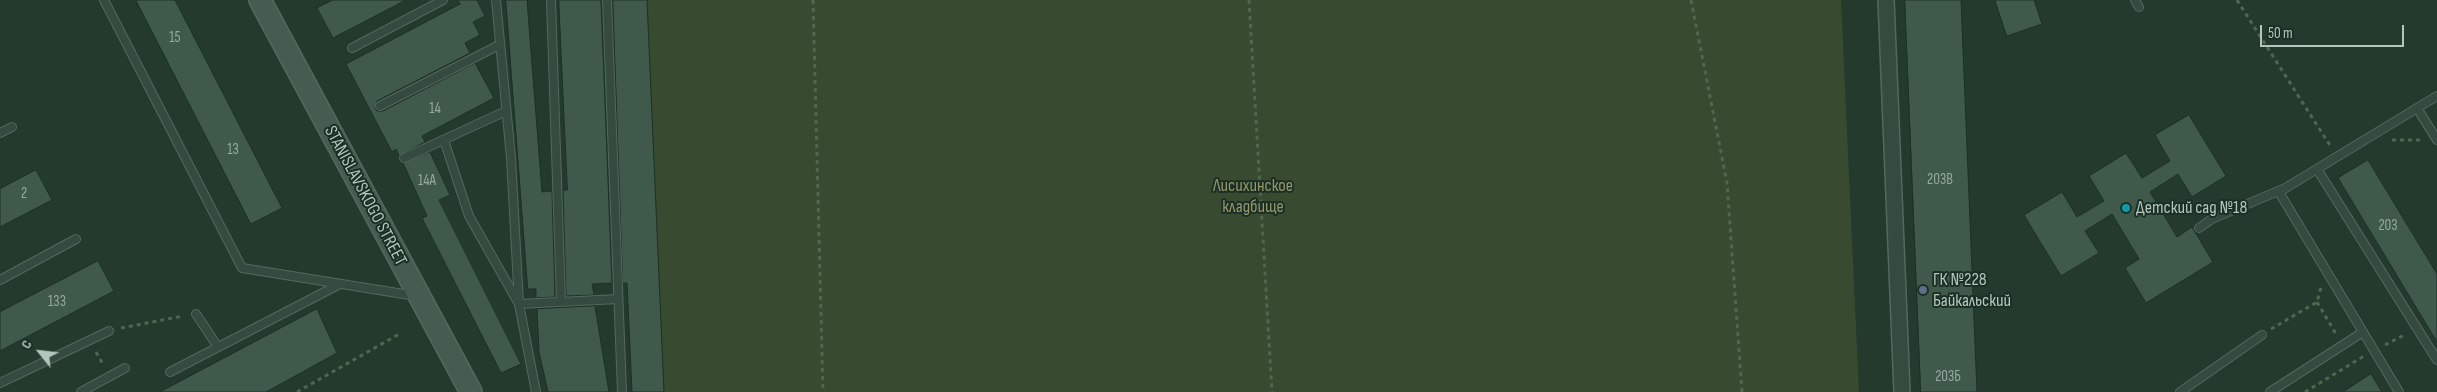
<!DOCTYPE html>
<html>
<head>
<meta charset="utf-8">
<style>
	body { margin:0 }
	#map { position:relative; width:2437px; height:392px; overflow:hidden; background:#233a2d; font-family:"Sofia Sans Condensed",sans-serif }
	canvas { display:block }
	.north { position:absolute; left:15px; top:327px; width:50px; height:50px; -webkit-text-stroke:4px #1c2f24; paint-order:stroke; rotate:299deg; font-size:14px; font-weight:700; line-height:20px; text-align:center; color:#b2c6bb }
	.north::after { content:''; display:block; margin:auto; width:18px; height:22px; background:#b2c6bb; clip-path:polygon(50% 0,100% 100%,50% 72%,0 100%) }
	.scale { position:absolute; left:2260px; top:25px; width:144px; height:22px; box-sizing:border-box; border:2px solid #b2c6bb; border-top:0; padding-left:6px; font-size:15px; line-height:18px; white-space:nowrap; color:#b2c6bb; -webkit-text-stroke:4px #1c2f24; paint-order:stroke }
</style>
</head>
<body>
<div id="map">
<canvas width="2437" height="392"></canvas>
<div class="north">С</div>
<div class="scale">50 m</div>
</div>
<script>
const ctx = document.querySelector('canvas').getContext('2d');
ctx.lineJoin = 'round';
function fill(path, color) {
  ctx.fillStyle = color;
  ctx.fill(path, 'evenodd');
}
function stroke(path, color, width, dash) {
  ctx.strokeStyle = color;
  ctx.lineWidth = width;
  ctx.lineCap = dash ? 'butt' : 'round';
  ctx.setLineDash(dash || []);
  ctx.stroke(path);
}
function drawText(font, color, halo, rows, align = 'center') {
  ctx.font = font + ' "Sofia Sans Condensed",sans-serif';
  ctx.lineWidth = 4;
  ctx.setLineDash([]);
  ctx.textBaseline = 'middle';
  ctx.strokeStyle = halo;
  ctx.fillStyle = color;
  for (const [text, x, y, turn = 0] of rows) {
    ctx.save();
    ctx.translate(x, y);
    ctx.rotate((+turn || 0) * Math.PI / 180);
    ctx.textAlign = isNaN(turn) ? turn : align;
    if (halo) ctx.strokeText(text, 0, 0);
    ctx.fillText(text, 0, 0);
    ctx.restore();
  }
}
fill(new Path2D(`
	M647,0h1194l18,392h-1195z`), '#384a30');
const building = new Path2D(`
	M136,0h39l107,208 -31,16z
	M333,0h73l-73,38 -16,-30z
	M458,0h19l8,16 -12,6 7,13 -15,8 5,10 -93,48 -2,7 2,3h6l92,-48 19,35 -72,38 3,6 -26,14 -3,-7 -4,3 -46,-88 114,-60z
	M506,0h21l15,192 10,-1 3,106 -19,1v-9h-8z
	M559,0h42l11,283 -20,1 2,11 -28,1 -3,-106h4z
	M613,0h34l17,392h-32l-5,-109h-4z
	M1905,0h56l16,392h-56z
	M1995,0h39l8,24 -35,12z
	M2189,115l37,61 -34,21 -14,-23 -28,18 27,45 15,-10 21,35 -67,41 -21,-35 14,-9 -27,-45 -27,17 14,22 -38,23 -37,-61 38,-23 15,25 27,-16 -15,-25 37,-23 16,25 28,-17 -15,-26z
	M430,152l20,43 -11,5 82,164 -20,9 -79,-155 5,-2 -24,-53z
	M2368,160l69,114v68l-99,-164z
	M36,170l16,30 -52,27v-38z
	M98,261l16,30 -114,60v-39z
	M595,306l14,86h-61l-9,-40 -2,-43z
	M317,309l20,44 -71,39h-106z
	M2371,374l11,18h-39z`);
fill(building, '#3f594b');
stroke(building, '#1e3126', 1);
const service = new Path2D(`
	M104,0l138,268 174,28
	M496,0l15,158 8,146 17,88
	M551,0l10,301
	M607,0l15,392
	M2135,0l4,7
	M352,48l91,-48
	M380,106l119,-61
	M2417,108l20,32
	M0,133l12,-6
	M444,140l25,76 50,88 99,-5
	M404,158l102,-47
	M2317,169l120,191
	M2199,228l13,-9 71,-30
	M0,280l76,-41
	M196,314l22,33
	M170,372l170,-88
	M0,383l109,-52
	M81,392l44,-24
	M2180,392l82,-57
	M2270,392l93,-60
	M2399,392l-120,-200 158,-96`);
const minor = new Path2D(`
	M1886,0l16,392`);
const secondary = new Path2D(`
	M260,0l211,392`);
stroke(service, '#55685d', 10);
stroke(minor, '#55685d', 18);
stroke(secondary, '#55685d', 24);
stroke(new Path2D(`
	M813,0l10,392
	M1249,0l23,392
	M1691,0l36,183 15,209
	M2237,0l94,147
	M2392,140h31
	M2317,302l19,32
	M121,328l62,-12
	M2271,329l46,-27 4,-15
	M2385,345l21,-11
	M96,352l8,14
	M297,392l104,-59
	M2305,392l59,-36`), '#516651', 3, [4, 4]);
stroke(service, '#364b3f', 8);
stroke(minor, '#364b3f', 15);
stroke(secondary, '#455d50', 21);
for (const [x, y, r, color] of [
	[2126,208,5,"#0f9aa8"],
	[1923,290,5,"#5c6f8a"]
]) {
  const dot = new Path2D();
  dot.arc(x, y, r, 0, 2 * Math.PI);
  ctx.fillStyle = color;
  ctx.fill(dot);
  stroke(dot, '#1c2f24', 2);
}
drawText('15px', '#95ab9f', null, [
	["15",175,38],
	["14",435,109],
	["13",233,150],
	["203В",1940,180],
	["14А",427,181],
	["2",24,194],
	["203",2388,226],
	["133",57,302],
	["203Б",1948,377]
]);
drawText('18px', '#949769', '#1c2f24', [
	["Лисихинское",1253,186],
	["кладбище",1253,207]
]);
drawText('18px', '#b2c6bb', '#1c2f24', [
	["STANISLAVSKOGO STREET",365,196,62]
]);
drawText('18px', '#b2c6bb', '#1c2f24', [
	["Детский сад №18",2136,208],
	["ГК №228",1933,280],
	["Байкальский",1933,301]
], 'left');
</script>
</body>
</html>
